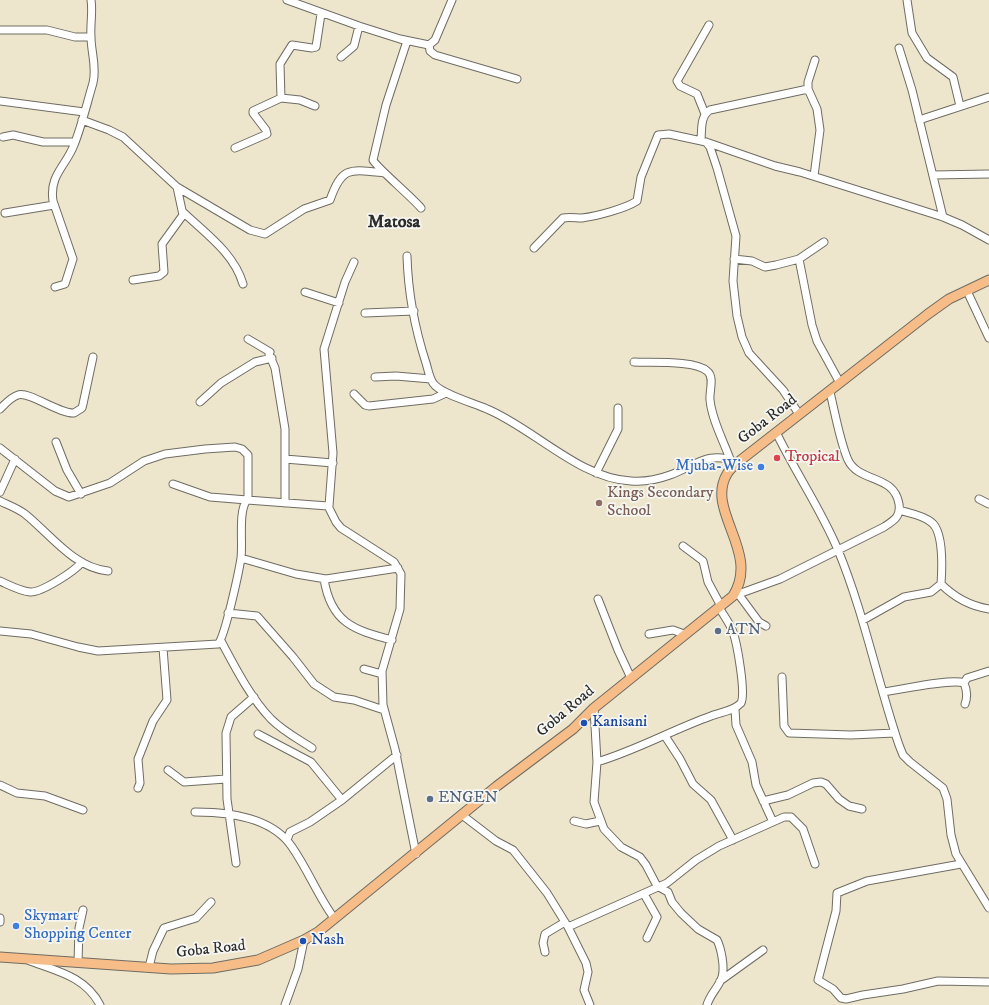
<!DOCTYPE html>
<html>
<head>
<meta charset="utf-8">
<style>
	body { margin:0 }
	canvas { display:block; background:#ede6cc }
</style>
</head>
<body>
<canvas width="989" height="1005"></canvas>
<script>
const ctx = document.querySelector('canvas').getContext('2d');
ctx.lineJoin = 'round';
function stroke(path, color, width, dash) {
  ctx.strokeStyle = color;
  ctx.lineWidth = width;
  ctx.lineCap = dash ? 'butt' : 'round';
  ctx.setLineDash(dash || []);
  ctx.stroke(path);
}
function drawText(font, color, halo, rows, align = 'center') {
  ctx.font = font + ' "IM FELL DW Pica",serif';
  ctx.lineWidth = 3.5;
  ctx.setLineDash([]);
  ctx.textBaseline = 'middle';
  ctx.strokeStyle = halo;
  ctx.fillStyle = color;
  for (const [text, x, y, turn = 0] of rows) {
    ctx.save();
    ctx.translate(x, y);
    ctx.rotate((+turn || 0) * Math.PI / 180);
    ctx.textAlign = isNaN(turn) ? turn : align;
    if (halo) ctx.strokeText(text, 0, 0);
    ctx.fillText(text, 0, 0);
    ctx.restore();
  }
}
const minor = new Path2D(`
	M287,0l72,26 41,13 29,6 6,-5 17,-40
	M907,0l5,33 15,25 26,19 7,29
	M0,30h47l28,7h16
	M407,41l-21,64 -13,55c2,6 40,38 48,48
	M429,45l1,6 5,4 82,24
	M899,48l13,42 31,127
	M341,57l13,-11 5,-20
	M281,98l19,2 15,6
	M0,101l84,11
	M705,114l-8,-20 -17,-8 -3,-5 32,-56
	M82,120l27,10 14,7 54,50 73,43 15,4 39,-25 26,-9c12,-34 20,-31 54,-27
	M919,120l70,-23
	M3,137l10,-2 30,7h32
	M701,139c1,-9 -1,-23 9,-29l98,-21
	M706,142l69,24 25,6 143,45 19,8 27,15
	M235,148l32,-14 -1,-4 -13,-17v-2l28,-13 -1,-34 12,-19 20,3 4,-1 5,-33
	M933,175l56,-1
	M814,176l6,-46 -3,-21 -9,-20v-7l7,-22
	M183,212c22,21 51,41 60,72
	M5,213l49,-8
	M534,248l29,-30c6,-1 13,0 19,0 15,-2 42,-9 55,-17l4,-24 17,-42 11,-1 37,8 4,5 7,21 19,68 -3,45 4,35 5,21 7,16 34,37 16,24
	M407,256c1,36 8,73 19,107 2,6 3,14 7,20 7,11 41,20 54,26 46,19 93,70 144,72 12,1 28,-2 39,-6 25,-9 40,-26 67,-12
	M734,259l18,2 13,6 11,-2 23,-6 25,-17
	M799,259l13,66 5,16 23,42
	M133,280l26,-4 5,-4 -2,-28 21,-29 -6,-28
	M55,287l10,-3 8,-25 -20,-58c-4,-26 13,-35 21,-56 8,-20 13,-42 19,-62 4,-16 -2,-31 -2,-46 -1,-13 2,-24 0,-37
	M967,291l22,47
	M305,292l34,11
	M365,313l49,-2
	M248,339l22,13 -1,2 6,14 10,61v74
	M634,362c17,1 61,-2 73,9 8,6 2,20 3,29 2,20 13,40 20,59
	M375,377l21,-1 35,3
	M354,394l11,11 4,1 64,-7 13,-6
	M200,402l21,-19 34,-21 17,-4
	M0,409c5,-5 11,-12 18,-14 11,-4 41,19 56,18l8,-5 1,-4 10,-47
	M776,432c19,40 45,77 62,118 26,63 39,130 61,195l4,10 7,7 33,26 4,11 4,36 5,19 33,54
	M56,442l11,28 14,24
	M0,448l55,43 14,6 41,-14 34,-22 21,-7 40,-5 30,-2 7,2 6,6v44
	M285,459l48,4
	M596,473l22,-44v-21
	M173,484l37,13 37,3
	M0,492l15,-33
	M979,499l10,5
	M0,501c8,4 17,7 25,13 25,20 49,54 83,57
	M329,506l4,-53 -9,-104 21,-67 9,-20
	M683,546l20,15 5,21 13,24
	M241,558l55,16 30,5 72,-11
	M324,579c7,44 30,51 68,61
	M0,581c9,4 20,10 30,11 11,1 45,-21 52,-30
	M941,584c13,13 29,22 48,25
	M739,595l20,27 7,4
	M733,596l47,-17 104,-52c9,-6 17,-10 15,-23 -5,-30 -40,-21 -51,-44 -8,-18 -13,-47 -18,-68
	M598,599l20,51 13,28
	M228,613l29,3 36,41 21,27 20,13 20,3 30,10
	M863,620l41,-23 27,-5 10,-8c1,-14 3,-53 -10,-62 -8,-7 -22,-9 -32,-12
	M0,631l31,3 47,13 20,4 120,-7c7,-7 21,-73 23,-86 2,-16 -3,-47 6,-58l81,6 8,16 5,6 53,34 7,12 -1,35 -18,62 1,34 12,44 21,105
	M649,634l24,-4 11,4
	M221,641c14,26 29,56 50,78 12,12 27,20 41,29
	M364,669l18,5
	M782,677l2,49 5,7 62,2 44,-2
	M964,683l3,-5 22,-7
	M883,692c17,-2 68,-14 81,-9 3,7 4,13 1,21
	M594,708l3,54 -3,40 10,27 17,18 19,10 6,8 11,21 11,6 4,10 9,11 17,16 19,11c4,8 8,27 5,37 -3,10 -12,17 -15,28
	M735,709l1,16 16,37 4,23 17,37
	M258,734l53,28 31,38
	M665,736l15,23 13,25 18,16 22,40
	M597,762c40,-12 75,-32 114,-46 10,-4 23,-5 30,-13 5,-10 -4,-60 -8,-71 -3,-9 -10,-17 -14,-25
	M168,770l16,12 42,-3
	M0,785l17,8 28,3 38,14
	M138,788l2,-5 -2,-24 15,-38 14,-21 -4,-52
	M763,801l25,-6 25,-12 8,-1 5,2 13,15 10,7 13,3
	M195,812c33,0 77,5 97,35 16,23 26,49 42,71
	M462,815l34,26 17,9 34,43 21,34 18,36 2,9 -4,18 6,15
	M574,821l12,3 14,-3
	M287,840l3,-8 20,-10 32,-22 55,-45
	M236,863l-9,-64 -1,-66 5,-16 23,-20
	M961,864l-94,17 -30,12 -1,18 -18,69 15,9 8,9 5,1 17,-4 40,-6 35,-8 51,1
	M644,894l13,23 -10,21
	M0,922v-4
	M568,927l99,-44 29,-23 23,-14 65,-29h7l12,12 12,35
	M545,952l-2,-9 2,-9 20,-12
	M30,961c27,10 56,16 70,44
	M78,963l1,-35 4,-18
	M149,967l4,-16 11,-23 32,-10 15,-16
	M720,981l43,-31
	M285,1005l13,-36 6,-29`);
const major = new Path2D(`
	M0,957l171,12 42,-1 45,-8 46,-20 14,-8 179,-146 76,-57 21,-21 139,-112c28,-44 -28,-85 -6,-122 2,-4 7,-8 10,-11l191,-149 21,-15 40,-19`);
stroke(minor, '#6f6c63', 9);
stroke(major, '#6f6c63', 11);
stroke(minor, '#fff', 7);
stroke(major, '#f7bd88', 9);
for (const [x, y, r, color] of [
	[777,458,4,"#e0444e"],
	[761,467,4,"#3f7fe0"],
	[599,503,4,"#8d6e63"],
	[718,631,4,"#5c6f8a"],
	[584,723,4,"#1a4fb4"],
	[430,799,4,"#5c6f8a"],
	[16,926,4,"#3f7fe0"],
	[303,941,4,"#1a4fb4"]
]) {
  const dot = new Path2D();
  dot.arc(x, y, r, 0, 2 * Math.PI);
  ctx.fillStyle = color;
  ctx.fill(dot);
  stroke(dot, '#f6f6f2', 1.5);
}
drawText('16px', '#2b2b2b', '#f6f6f2', [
	["Goba Road",768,420,-38],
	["Goba Road",566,712,-40],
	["Goba Road",211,950,-6]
]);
drawText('16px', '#be3a42', '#f6f6f2', [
	["Tropical",785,458]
], 'left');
drawText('16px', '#366cbe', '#f6f6f2', [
	["Mjuba-Wise",753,467],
	["Skymart",24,917,"left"],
	["Shopping Center",24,935,"left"]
], 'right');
drawText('16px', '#785e54', '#f6f6f2', [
	["Kings Secondary",607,494],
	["School",607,512]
], 'left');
drawText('16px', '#4e5e75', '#f6f6f2', [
	["ATN",726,631],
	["ENGEN",438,799]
], 'left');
drawText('16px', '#164399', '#f6f6f2', [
	["Kanisani",592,723],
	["Nash",311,941]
], 'left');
drawText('bold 18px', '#2b2b2b', '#f6f6f2', [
	["Matosa",394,223]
]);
</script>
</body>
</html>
